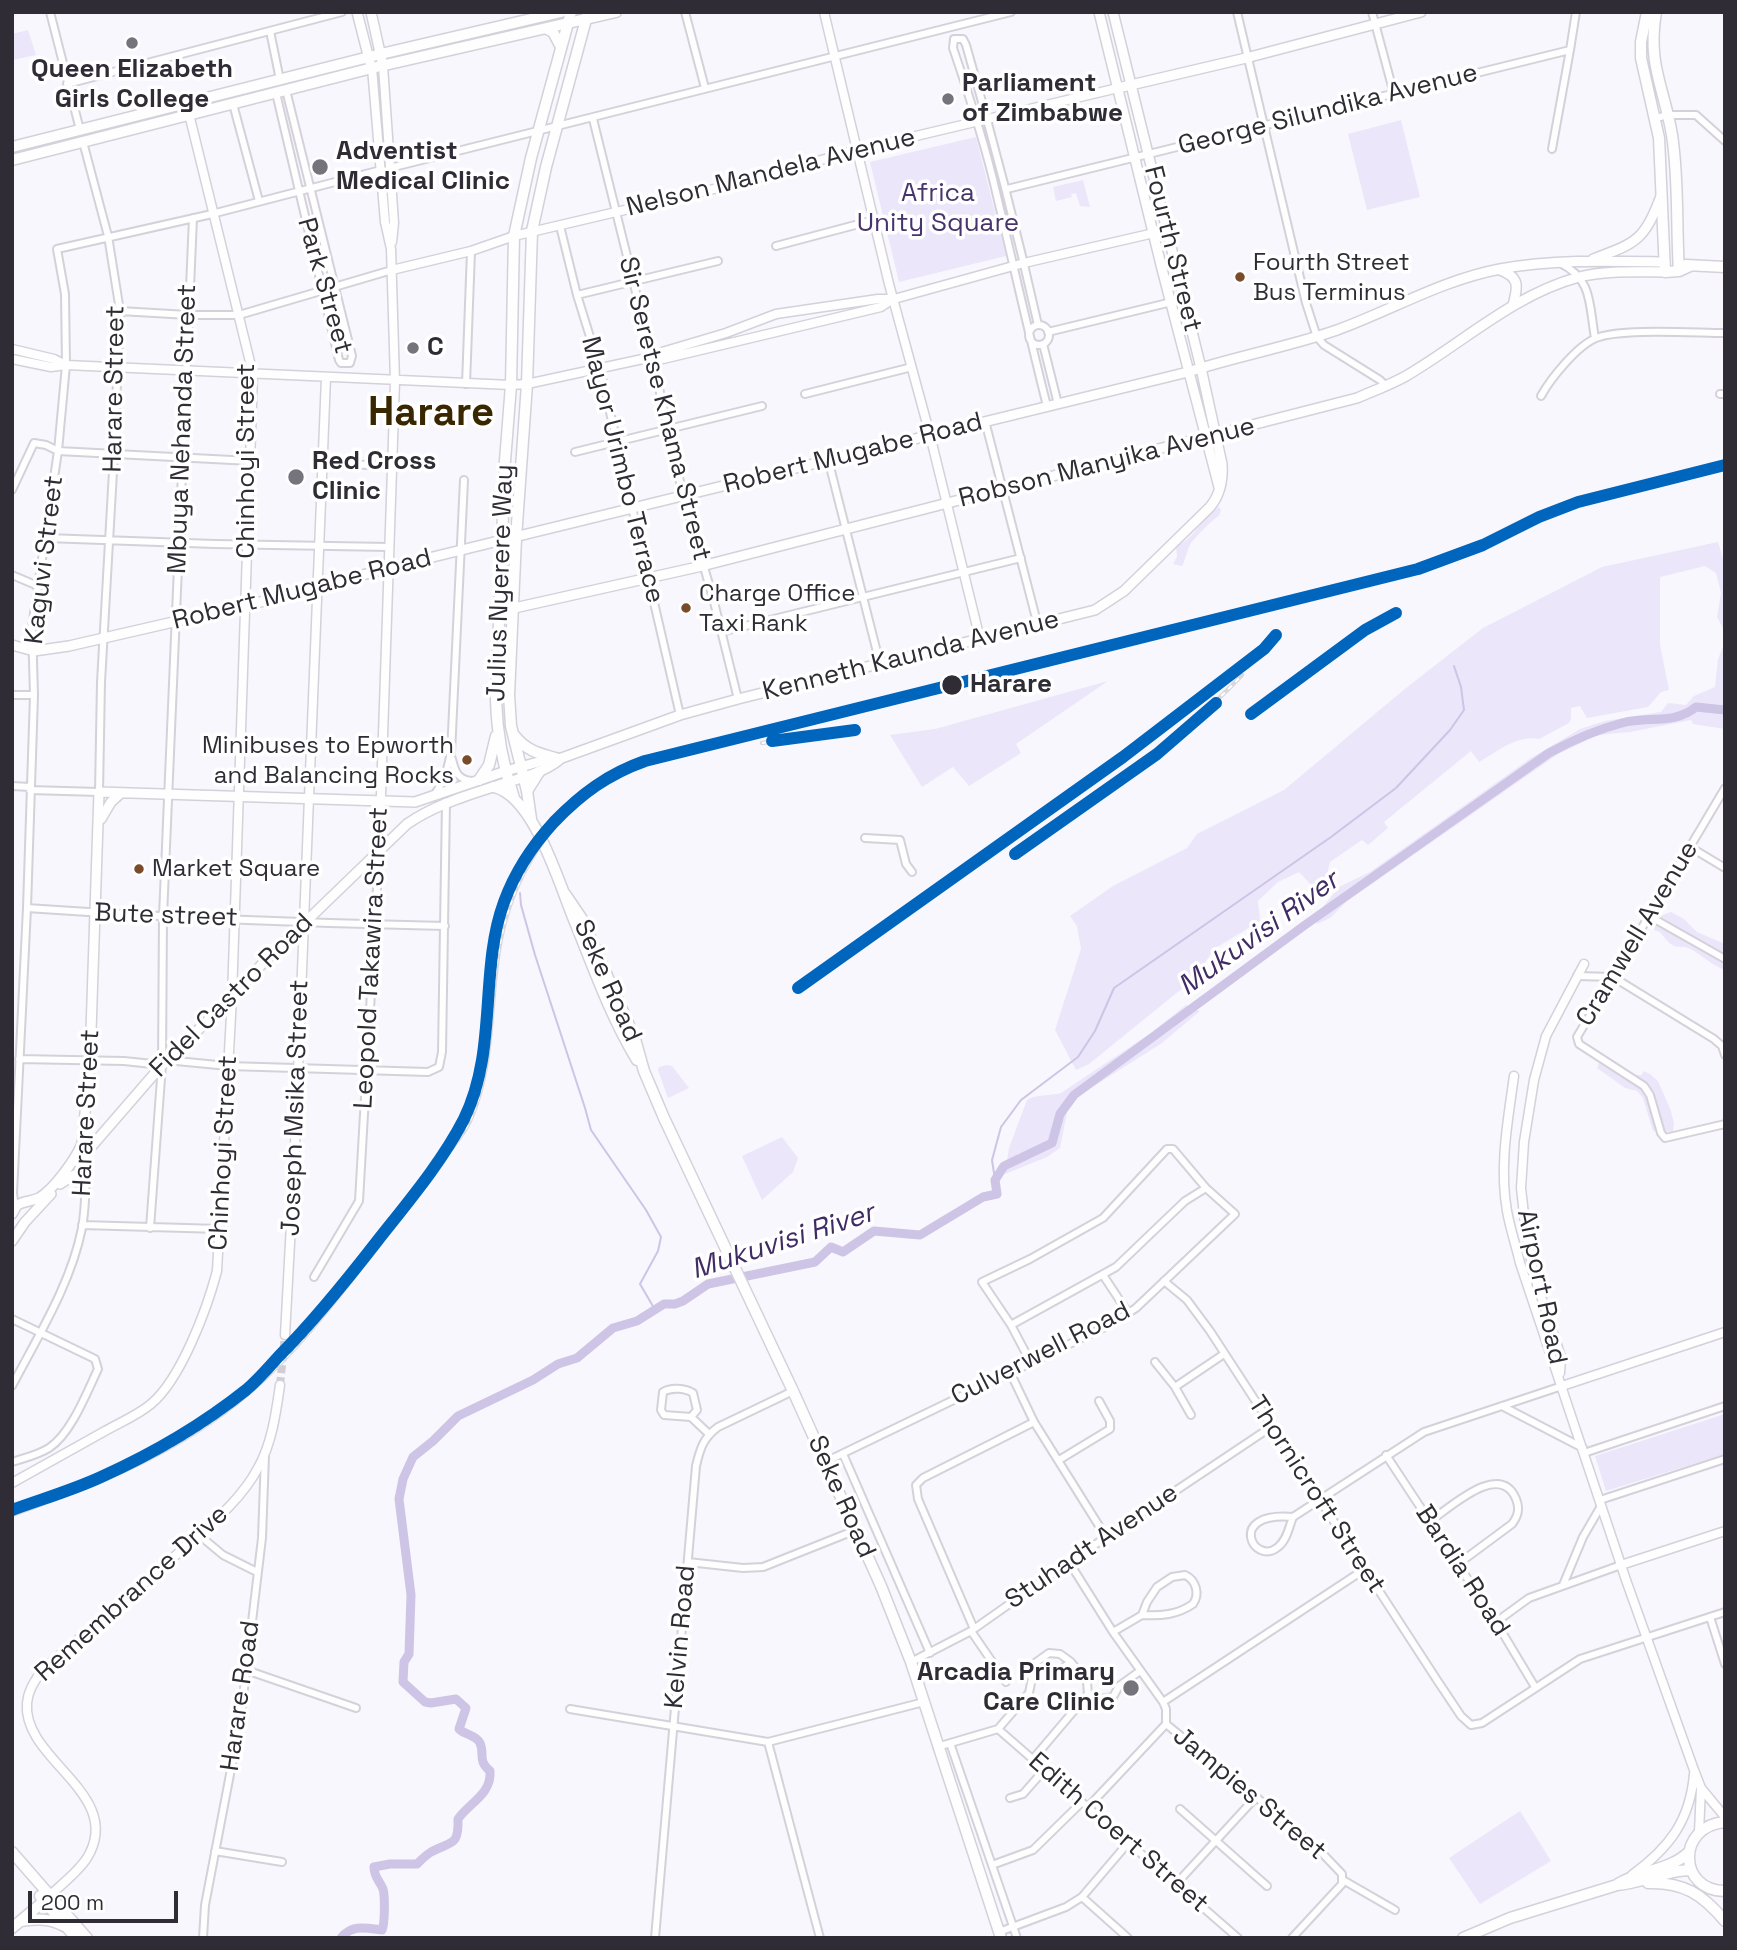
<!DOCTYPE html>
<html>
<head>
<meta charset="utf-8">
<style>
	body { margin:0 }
	#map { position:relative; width:1737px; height:1950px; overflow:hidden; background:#f8f7fd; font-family:"Space Grotesk",sans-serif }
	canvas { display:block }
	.frame { position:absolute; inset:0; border:14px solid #2f2c35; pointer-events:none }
	.scale { position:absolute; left:28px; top:1891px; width:150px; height:32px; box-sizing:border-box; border:4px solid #2f2c35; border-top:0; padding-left:9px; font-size:21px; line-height:24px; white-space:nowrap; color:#2f2c35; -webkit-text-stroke:5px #fff; paint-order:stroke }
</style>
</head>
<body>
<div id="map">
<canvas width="1737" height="1950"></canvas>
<div class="frame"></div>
<div class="scale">200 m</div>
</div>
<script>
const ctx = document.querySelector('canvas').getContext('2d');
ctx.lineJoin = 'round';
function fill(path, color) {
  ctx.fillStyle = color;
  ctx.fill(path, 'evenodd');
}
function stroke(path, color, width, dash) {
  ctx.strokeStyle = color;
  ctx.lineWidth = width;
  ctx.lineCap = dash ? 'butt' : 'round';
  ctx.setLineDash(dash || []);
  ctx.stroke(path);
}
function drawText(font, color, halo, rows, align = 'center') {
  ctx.font = font + ' "Space Grotesk",sans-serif';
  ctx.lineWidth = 7;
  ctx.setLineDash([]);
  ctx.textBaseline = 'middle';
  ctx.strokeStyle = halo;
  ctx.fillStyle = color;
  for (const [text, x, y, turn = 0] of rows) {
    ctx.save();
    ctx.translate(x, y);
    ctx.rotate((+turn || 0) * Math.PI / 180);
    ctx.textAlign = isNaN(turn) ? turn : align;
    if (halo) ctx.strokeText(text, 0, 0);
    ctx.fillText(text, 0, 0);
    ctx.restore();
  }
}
fill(new Path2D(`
	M28,30l8,25 -24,5v-26z
	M1401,120l19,77 -53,13 -19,-76z
	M976,137l30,119 -107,26 -29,-120z
	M1083,180l7,27 -10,-1 -4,-13 -5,1 1,3 -16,4 -3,-14z
	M1219,507l2,3 -2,6c-5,2 -27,24 -29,29 -4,8 -4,13 -8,21l-9,-2 4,-7 -1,-11c18,-6 26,-30 43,-39z
	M1718,542l7,23v67l-8,-15 4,-24 -5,-20 -11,-7 -45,11v68l9,45 -8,2 -13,15 -61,11 -7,-12 -9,2v11l-2,4 -30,16c-21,-5 -43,13 -60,23l-8,-11 -87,71 4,6 -20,17 -6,-5 -32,22 -4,16 -12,10 -15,-16 -21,10 -20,19 2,20 -46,28 -19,29 -106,86 -13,6 -21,-40 26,-81 -4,-23 -7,-10 43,-30 74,-38 10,-14 87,-44 122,-102 77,-60 119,-61z
	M1725,642v87l-32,-5 -2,-4 -61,12 -32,3 -40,19 -212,148 -16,16 -13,6 -2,-11 7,-5 17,-21 31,-15 161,-114 49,-29 25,-8 56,-9 7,-9 18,2 8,-9 21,-9 3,-28z
	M1108,681l-92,63 5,9 -52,33 -16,-19 -31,20 -32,-52 45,-6z
	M1671,912l13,7 13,13 28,12v26c-13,-5 -20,-12 -31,-19 -17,-11 -15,6 -34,-19l-6,-2 3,-13z
	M1186,1005l14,6 -38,32 -93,59 -9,46 -13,9 -42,17 4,-26 18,-48c10,-6 23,-4 34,-7l90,-60z
	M1602,1056h5l29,19h6l1,-4 7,3 8,7 13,30 3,13 -1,8 -20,-1 -10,-33 -6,-7 -12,-3 -28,-20z
	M667,1065l5,1 17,22 -21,10 -10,-28 1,-3z
	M782,1137l16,21 -5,14 -31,28 -20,-44z
	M1725,1414v40l-119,37 -11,-35z
	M1520,1811l31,50 -71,43 -31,-46z`), '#ebe6fa');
stroke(new Path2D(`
	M520,893l1,12 14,50 50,153 6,22 55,80 15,27 -3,14 -18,33 14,24
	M995,1180l-3,-20 9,-33 20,-27 57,-43 17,-26 19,-43 217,-151 65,-49 54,-58 14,-20 -3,-23 -7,-21`), '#cdc4e6', 2);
stroke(new Path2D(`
	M341,1938c11,-14 25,-10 41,-8 3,-6 3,-35 1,-41 -4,-9 -9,-12 -9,-22l16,-3h27c4,-4 9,-9 14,-12 20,-11 28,-5 27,-33 11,-16 34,-25 32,-48 -13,-11 -5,-17 -10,-28 -4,-8 -15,-8 -21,-14l7,-21 -10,-9 -25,4 -6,-1 -22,-20 1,-20 5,-8 2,-59 -12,-96 4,-20 10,-22 20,-16 25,-25 75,-36 25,-16 19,-6 36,-30 24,-7 27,-17h11l8,-3 25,-17 107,-22 16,-15 12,5 31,-21 46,4 63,-38 14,-3 -2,-14 9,-14 48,-23 8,-29 14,-19 231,-170 244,-172c24,-13 46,-23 73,-30 26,-7 52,2 74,-16l29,3`), '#cdc4e6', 9);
stroke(new Path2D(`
	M280,1385l5,-50`), '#d0ced5', 8, [8, 4]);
const minor = new Path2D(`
	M50,12l30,118
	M685,12l20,76
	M1237,12l69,291 11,34 7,8 56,35 6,6
	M1372,12l22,82
	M270,31l10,49
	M67,84l275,-72
	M276,93l63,267 2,3h9l2,-7 -66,-266
	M233,104l26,97
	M1656,118l12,-3h28l29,26
	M593,119l59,238 31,138 30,103 25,101
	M1552,149l18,-99
	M390,168l621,-156
	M1007,189l563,-139 6,-38
	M560,226l17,69 23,74 80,346
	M776,246l98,-26
	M1560,263c33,16 29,42 35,75
	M577,295l141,-34
	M120,311l68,4h51l153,-45
	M1038,325c-21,-94 -45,-187 -72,-280l-3,-6h-9l-1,9c16,47 32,95 43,144 17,71 33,143 51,214
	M1029 335a10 10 0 1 1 20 0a10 10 0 1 1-20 0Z
	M1048,332l136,-33
	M1043,344l15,60
	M466,384l5,-133
	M805,394l107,-27
	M1720,394h5
	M1541,396c10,-18 36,-50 55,-58 25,-10 99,-5 129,-5
	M985,421l53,205
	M575,452l187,-46
	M828,459l52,205
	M323,463l69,3
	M12,490l22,-47 12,2 12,6 193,10
	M46,538l169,6 174,3
	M12,575l26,11
	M721,632l300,-74
	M12,695h22
	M452,759c3,13 6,21 21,22
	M12,786l18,1
	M1725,788l-148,249 2,7 65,42 6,9 11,38 4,5 60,-14
	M30,790l69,2 2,-110 13,-228 6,-143 -12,-75 -25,-94
	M435,794l10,-16 6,-25 13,-273
	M865,838l35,2 6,24 6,8
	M1690,847l35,21
	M27,908c139,10 278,15 418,18
	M1649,916l76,43
	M1577,976l36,1 101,62 8,7 3,9
	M19,1059l105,2 38,4
	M166,1060l62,6 200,6 11,-5 3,-15 4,-250
	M15,1208l-2,-15 14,-285 7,-213 -2,-68 26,-176 8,-86 -1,-71 -8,-45 155,-35 169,-44
	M82,1225l138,4
	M150,1228l12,-163 1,-149 30,-698
	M1103,1275l25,38
	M314,1277l45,-76 20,-348
	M1164,1281l23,19 23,31 227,349 24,36 10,9 11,-2 98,-64 145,-47
	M12,1319l83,40 3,10c-11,23 -27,65 -49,79 -11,7 -25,10 -37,14
	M1030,1361l-19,-36 -29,-43 48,-23 73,-41 64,-69h6l33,39
	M1155,1362l20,25 16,28
	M1010,1372l24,50 72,115
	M12,1386c26,-50 59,-102 70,-158 4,-23 4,-52 3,-76
	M1175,1387l49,-33
	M1502,1406l81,42
	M691,1417l-27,-2 -3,-5 2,-18c8,-5 22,-4 30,1l4,17 -6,7 18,17
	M1584,1453l141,-47
	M843,1454l87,199
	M1386,1455l110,167 39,65
	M1059,1460l51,-31v-8l-11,-20
	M825,1462l286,-138 25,-16 99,-94 -29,-26 -21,13 -69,66 -105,58
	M1600,1500l125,-41
	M1293,1517c-4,10 -6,23 -15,30 -24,20 -53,-36 15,-30l131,-85 138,-46
	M1430,1521c20,-13 70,-61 86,-22 4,10 2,17 -4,25l-54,40
	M199,1535l24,20 34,17
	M688,1562l55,6 20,-1 93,-37
	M1069,1562l44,70 50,70 3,7v15l90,73 65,55 21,22v10l-50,54
	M1563,1585l20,-48 18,-31
	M1710,1617l15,47
	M1496,1622l33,-24 92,-33
	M974,1629l-56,-130 -2,-14 7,-7 111,-56
	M971,1631l35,51
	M1113,1632l29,-17 5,-13 10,-15 15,-10 13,-2c11,5 15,19 8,29 -16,11 -32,12 -51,11
	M911,1662l60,-31 98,-69 202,-135
	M246,1670l110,38
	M1032,1678l-5,-5 1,-5 21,-15 11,1 11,8
	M1081,1702l32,-5 6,-11 21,-15
	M1163,1702l202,-133
	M570,1709l198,33 156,-40
	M998,1729l240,209
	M768,1742l52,196
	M950,1743l67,195
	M937,1747l61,-18 31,-36 3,-15 25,-6 14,-10 16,20 1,12 -55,65
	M1010,1798l13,-4 22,-25
	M1088,1807l78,-83
	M1180,1809l87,77
	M215,1851l67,11
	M992,1865l41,-15 49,-48
	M1343,1880l52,30
	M1176,1884l80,-87
	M1082,1897l46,41
	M999,1932l67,-25 16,-10 46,-54
	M203,1938l2,-33 35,-183 22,-184 3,-83
	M655,1938l41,-472c4,-17 7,-28 22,-39l75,-36`);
const tertiary = new Path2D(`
	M824,12l65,272 41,151 50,204
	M383,66l11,157 -2,19
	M372,68l13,154 6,27 4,132 -16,472
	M392,270l79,-19 43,-15 217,-51 126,-35 261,-62
	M12,349l42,10 12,6
	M652,357l11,2 218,-52 12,-8
	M12,359l39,8 15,-2 445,20 16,-1 125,-27 10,-5 64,-19 50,-19 102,-15h16l130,-36 143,-33
	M1514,1076c-6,44 -15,90 -7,135 3,17 9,35 13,52l106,317 68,190 7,18 24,29
	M285,1335l9,-166 32,-792
	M1560,1373l1,-16 -27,-82 -8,-43 -5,-44 3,-46 10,-62 12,-44 38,-72
	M1562,1386l163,-54
	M12,1483c31,-17 62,-35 93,-52 16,-9 33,-16 46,-27 30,-25 56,-95 66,-133l15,-274 21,-623 -65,-264
	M1621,1565l104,-34
	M1699,1832l2,-44
	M1632,1875c37,-27 58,-54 62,-101
	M49,1896c12,-11 29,-24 38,-38 39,-64 -65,-98 -60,-155 1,-13 8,-22 15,-33 48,-41 97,-81 143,-123 27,-24 56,-47 73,-79 14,-25 18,-55 22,-83`);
const secondary = new Path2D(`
	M357,12l13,51
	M371,12l12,54
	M1099,12l63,257 57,218
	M1118,88l128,-30 175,-46
	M1593,259c43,-16 51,-18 68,-63
	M1500,270c20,7 18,17 13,35
	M501,611l201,-45 655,-168c16,-7 33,-13 49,-22 58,-34 107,-81 173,-99 27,-7 58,-5 86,-5
	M12,645l22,6 35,-5 213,-49 106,-29 800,-196c49,-16 100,-25 149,-42 55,-20 105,-50 163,-61 55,-10 110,-8 165,-7
	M101,819l10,-17 10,-9
	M78,1162l84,-97 70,-68 32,-35 143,-138c29,-20 62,-29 95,-40 19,-6 40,-11 56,-23
	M60,1184l14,-9 5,3 4,13
	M12,1214l5,-9c7,-4 15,-4 22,-7 15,-9 36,-38 43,-54l8,-83 9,-269 316,10 91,-31 36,-10 17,-2 121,-44 58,-16 357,-89 29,-19 86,-84c10,-12 13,-28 12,-43l-21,-96 -88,-356
	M12,1241l13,-19 26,-28`);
const primary = new Path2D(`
	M1647,12l-6,30v16l18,80 6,134 14,-1 11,-5
	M1656,12c-9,52 8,75 16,123 7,45 4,91 7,136
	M1686,265l39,2
	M514,735c12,16 26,19 45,24
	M479,780l10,-15 7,-29
	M494,787c42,10 67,104 83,140 18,45 35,92 60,133
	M527,791l12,-19
	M514,798c-11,-32 -17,-64 -18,-98l9,-239 6,-76 3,-149 17,-78 40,-146
	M531,819l-4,-28 -16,-65 -2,-31 7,-157 11,-154 5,-153 14,-64 42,-155
	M565,894l17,25 53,120 9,32 20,47 129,273 88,195 30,76 90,276
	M1725,1822c-49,4 -47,69 0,69
	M12,1852l75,86
	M1648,1883c36,-1 54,11 77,38
	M1618,1884c22,-14 51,-13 71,-32
	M40,1896l36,42
	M21,1921c16,-2 29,-3 43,5
	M12,1928l37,-31
	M1463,1938l47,-20 107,-33c25,-2 49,-15 74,-15`);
const trunk = new Path2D(`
	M547,29l6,3 8,15
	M12,147l369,-93 180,-42
	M12,160l360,-92 244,-56`);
stroke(minor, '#d4d1da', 10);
stroke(tertiary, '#d4d1da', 11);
stroke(secondary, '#d4d1da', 12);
stroke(primary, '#d4d1da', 13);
stroke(trunk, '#d4d1da', 13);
stroke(minor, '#fefeff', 6);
stroke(tertiary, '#fefeff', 8);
stroke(secondary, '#fefeff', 9);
stroke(primary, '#fefeff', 10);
stroke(trunk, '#fefeff', 10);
const rail = new Path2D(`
	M1251,714l114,-84 31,-17
	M762,743l93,-13
	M1015,854c79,-56 160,-108 227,-179
	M798,988l325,-231 141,-108 12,-14
	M12,1515c86,-31 167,-62 237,-122 50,-43 90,-97 130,-148 23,-28 45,-58 66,-88 8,-11 19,-23 25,-36 25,-57 19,-112 29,-171 11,-70 51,-137 114,-172 23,-14 52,-19 78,-26l542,-135 22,-8`);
stroke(rail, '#d9d8db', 4.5);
stroke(rail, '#fff', 2, [5]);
stroke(new Path2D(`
	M1251,714l114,-84 31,-17
	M772,741l83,-11
	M1015,854l142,-100 59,-51
	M798,988l325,-231 141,-108 12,-14
	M12,1510c30,-11 61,-20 89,-33 51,-23 101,-52 145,-87 12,-10 22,-22 33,-34 36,-36 68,-76 99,-116 30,-38 64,-78 86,-121 34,-69 15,-149 40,-217 11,-30 28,-56 50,-80 27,-28 54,-48 91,-61l773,-192 65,-24 56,-28 39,-15 147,-37`), '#0065bd', 12);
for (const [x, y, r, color] of [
	[132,43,7,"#75737b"],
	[948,99,7,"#75737b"],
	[320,167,9,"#75737b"],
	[1240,277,6,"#7a4b2a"],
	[413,348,7,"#75737b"],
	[296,477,9,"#75737b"],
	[686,608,6,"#7a4b2a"],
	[952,685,11,"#2f2c35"],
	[467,760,6,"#7a4b2a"],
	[139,869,6,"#7a4b2a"],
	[1131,1688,9,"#75737b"]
]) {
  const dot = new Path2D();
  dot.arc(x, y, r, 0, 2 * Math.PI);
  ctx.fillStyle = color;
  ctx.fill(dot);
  stroke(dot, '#fff', 2.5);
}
drawText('24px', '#2f2c35', '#fff', [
	["Fourth Street",1253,263],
	["Bus Terminus",1253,293],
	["Charge Office",699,594],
	["Taxi Rank",699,624],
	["Minibuses to Epworth",454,746,"right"],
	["and Balancing Rocks",454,776,"right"],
	["Market Square",152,869]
], 'left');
drawText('bold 26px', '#2f2c35', '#fff', [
	["Queen Elizabeth",132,70,"center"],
	["Girls College",132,100,"center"],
	["Parliament",962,84],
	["of Zimbabwe",962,114],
	["Adventist",336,152],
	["Medical Clinic",336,182],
	["C",427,348],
	["Red Cross",312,462],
	["Clinic",312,492],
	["Arcadia Primary",1115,1673,"right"],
	["Care Clinic",1115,1703,"right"]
], 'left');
drawText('26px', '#2f2c35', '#fff', [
	["George Silundika Avenue",1328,110,-14],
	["Nelson Mandela Avenue",771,173,-14],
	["Fourth Street",1172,249,76],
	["Park Street",324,286,74],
	["Harare Street",115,389,-89],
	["Sir Seretse Khama Street",664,409,76],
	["Mbuya Nehanda Street",183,429,-88],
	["Robert Mugabe Road",853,454,-14],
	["Chinhoyi Street",247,461,-90],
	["Robson Manyika Avenue",1107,463,-14],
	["Mayor Urimbo Terrace",622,470,76],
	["Kaguvi Street",45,560,-83],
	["Julius Nyerere Way",501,583,-88],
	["Robert Mugabe Road",302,590,-14],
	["Kenneth Kaunda Avenue",911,656,-14],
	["Bute street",166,916,2],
	["Cramwell Avenue",1638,934,-59],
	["Leopold Takawira Street",372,958,-87],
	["Seke Road",607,981,66],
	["Fidel Castro Road",232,996,-45],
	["Joseph Msika Street",296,1108,-88],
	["Harare Street",87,1113,-87],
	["Chinhoyi Street",224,1153,-87],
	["Airport Road",1541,1287,78],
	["Culverwell Road",1041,1354,-27],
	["Thornicroft Street",1316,1495,57],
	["Seke Road",841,1497,66],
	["Stuhadt Avenue",1092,1547,-34],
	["Bardia Road",1462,1571,57],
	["Remembrance Drive",132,1594,-42],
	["Kelvin Road",681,1637,-85],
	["Harare Road",241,1696,-82],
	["Jampies Street",1249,1794,40],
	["Edith Coert Street",1118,1833,41]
]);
drawText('26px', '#48346d', '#fff', [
	["Africa",938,194],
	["Unity Square",938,224]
]);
drawText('bold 26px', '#2f2c35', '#fff', [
	["Harare",970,685]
], 'left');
drawText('italic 28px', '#402c64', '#fff', [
	["Mukuvisi River",1259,934,-36],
	["Mukuvisi River",783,1242,-18]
]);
drawText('bold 40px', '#382700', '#fff', [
	["Harare",431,414]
]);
</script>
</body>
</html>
